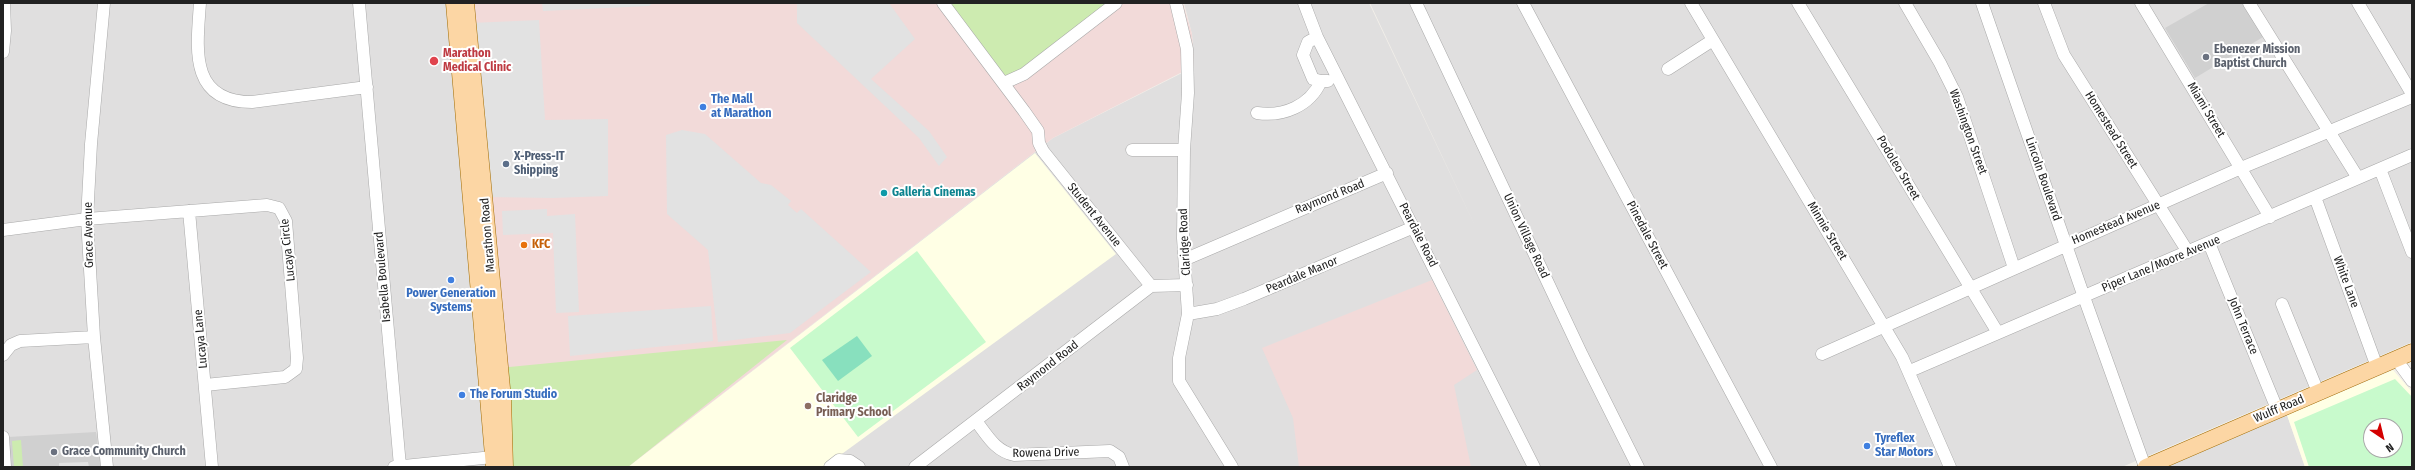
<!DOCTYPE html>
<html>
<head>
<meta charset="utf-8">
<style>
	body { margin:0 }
	#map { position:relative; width:2415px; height:470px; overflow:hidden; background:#f2efe9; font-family:"Fira Sans Condensed",sans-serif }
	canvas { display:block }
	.frame { position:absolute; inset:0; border:4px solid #222; pointer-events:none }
	.north { position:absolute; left:2363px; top:418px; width:40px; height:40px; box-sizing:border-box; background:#fff; border:1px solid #a7a7a7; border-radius:50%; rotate:145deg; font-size:11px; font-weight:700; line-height:16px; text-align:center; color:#222 }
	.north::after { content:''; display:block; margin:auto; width:14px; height:18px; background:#d40000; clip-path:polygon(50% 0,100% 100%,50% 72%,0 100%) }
</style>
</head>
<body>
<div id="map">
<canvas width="2415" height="470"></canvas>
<div class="frame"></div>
<div class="north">N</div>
</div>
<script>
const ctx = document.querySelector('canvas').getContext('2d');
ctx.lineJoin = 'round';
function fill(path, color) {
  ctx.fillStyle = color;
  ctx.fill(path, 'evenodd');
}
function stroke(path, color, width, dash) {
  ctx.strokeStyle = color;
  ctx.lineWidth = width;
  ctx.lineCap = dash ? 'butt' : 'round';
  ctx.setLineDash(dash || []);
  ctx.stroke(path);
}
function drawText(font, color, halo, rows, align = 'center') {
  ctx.font = font + ' "Fira Sans Condensed",sans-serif';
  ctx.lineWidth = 4;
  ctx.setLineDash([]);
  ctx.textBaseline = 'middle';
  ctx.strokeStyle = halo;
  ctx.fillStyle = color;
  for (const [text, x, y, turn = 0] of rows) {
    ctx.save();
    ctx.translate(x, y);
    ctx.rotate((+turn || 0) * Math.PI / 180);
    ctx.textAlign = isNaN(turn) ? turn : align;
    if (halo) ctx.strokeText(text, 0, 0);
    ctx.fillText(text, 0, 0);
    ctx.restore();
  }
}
fill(new Path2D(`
	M3,3h444l42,464h-486z
	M1184,3h185l107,225 -106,-225h1042v339l-290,125h-1494l425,-329 141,-71 -2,-33z
	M2287,415l18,52h-139z`), '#e0dfdf');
fill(new Path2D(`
	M469,3h714l9,31 2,32 -141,72 -425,329h-125z
	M1432,280l45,90 -23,15 17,82h-172l-6,-49 -31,-70z`), '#f2dad9');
fill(new Path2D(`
	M1035,153l81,101 -292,213h-196z
	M2393,370l19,22v75h-107l-18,-52zM2371,426h24v24h-24z`), '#ffffe5');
fill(new Path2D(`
	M2209,3h34l20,34 -68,41 -30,-50z
	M96,432l5,35h-90l-3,-30z`), '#d0d0d0');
fill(new Path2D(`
	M944,3h164l-100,76z
	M787,340l-159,127h-121l-8,-99z
	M21,440l2,27h-9l-2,-26z`), '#cdebb0');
fill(new Path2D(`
	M917,251l69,91 -128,95 -68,-89z
	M2395,379l17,18v70h-103l-15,-45zM2371,426h24v24h-24z`), '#c8facc');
fill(new Path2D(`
	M857,336l15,20 -34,25 -16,-21z`), '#88e0be');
fill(new Path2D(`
	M542,3h111l-4,3 -106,5z
	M797,3h92l26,36 -44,40 58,52 18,26 -8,9 -20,-28 -122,-115z
	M539,20l6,100 63,-1v77l-55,2 -67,-1 -15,-174z
	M682,130l23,4 56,49 10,2 20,16 -3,4 9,8 4,-4 70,63 -81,61 -72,9 -10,-92 -41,-36 -1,-79z
	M547,209v7l28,-2 4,98 -23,1 -3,-80 -50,2 -1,-24z
	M711,306l2,35 -143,15 -2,-40z
	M88,462l1,5h-30v-4z`), '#e2e2e2');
const minor = new Path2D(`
	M104,3l-13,141 -4,75 7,118 13,130
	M200,3c-3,44 -12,99 52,99l115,-15
	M359,3l41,463
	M943,3l81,108 14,20 1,12 4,8 108,135
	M1176,3l11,46 1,44 -4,57 -1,88 5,76 -9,44v23l53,86
	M1304,3l13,34 217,430
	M1416,3l166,352 56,112
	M1523,3l248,464
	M1691,3l211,354 48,110
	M1798,3l200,330
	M1905,3l35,60 17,34 57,171
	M1982,3l102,294 61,170
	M2044,3l20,52 124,197
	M2141,3l129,214
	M2249,3l109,175
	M2358,3l54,91
	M1317,37l-9,5 -5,13 10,24 8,2h7
	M3,52l2,-21 -1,-28
	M1668,69l45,-29
	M1004,83l20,-9 92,-71
	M1257,113c26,4 53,-7 64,-32
	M1132,150h52
	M2380,169l32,83
	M2315,197l62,170
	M189,211l23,256
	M3,230l84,-11 180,-14 12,3 7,13 11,137 -1,11 -11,8 -80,8
	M2209,243l68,166
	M1186,259l201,-86
	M2282,304l36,88
	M1188,314l29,-5 27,-10 170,-72
	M1822,354l419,-186 171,-71
	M3,355l8,-10 9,-4 74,-4
	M2396,359l16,22
	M1910,371l502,-216
	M976,421c11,14 19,30 38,34l96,-4 9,6 4,10
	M3,437l2,30
	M394,467l99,-10
	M830,467l9,-7 11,1 9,6
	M915,467l236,-181 36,-1`);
const major = new Path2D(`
	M454,3l40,464
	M466,3l37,396 2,68
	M2146,467l266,-115`);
stroke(minor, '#a9a9a9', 13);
stroke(major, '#a06b00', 17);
stroke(minor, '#fff', 12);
stroke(major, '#fcd6a4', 16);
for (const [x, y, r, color] of [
	[2206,57,4,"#6b7280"],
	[434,61,5,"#e0444e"],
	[703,107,4,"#3f7fe0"],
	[506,164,4,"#5c6f8a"],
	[884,193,4,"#0f9aa8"],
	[524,245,4,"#e8710a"],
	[451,280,4,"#3f7fe0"],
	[462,395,4,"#3f7fe0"],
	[808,406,4,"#8d6e63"],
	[1867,446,4,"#3f7fe0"],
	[54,452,4,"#6b7280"]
]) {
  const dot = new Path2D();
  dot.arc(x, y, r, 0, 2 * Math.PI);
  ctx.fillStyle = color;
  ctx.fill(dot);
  stroke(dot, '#fff', 1.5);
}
drawText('bold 12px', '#5b616d', '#fff', [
	["Ebenezer Mission",2214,50],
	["Baptist Church",2214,64],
	["Grace Community Church",62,452]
], 'left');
drawText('bold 12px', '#be3a42', '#fff', [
	["Marathon",443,54],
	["Medical Clinic",443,68]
], 'left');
drawText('bold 12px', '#366cbe', '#fff', [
	["The Mall",711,100],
	["at Marathon",711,114],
	["Power Generation",451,294,"center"],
	["Systems",451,308,"center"],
	["The Forum Studio",470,395],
	["Tyreflex",1875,439],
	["Star Motors",1875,453]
], 'left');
drawText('12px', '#222', '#fff', [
	["Miami Street",2206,110,59],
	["Homestead Street",2111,130,58],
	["Washington Street",1968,132,70],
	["Podoleo Street",1898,168,59],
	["Lincoln Boulevard",2043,179,71],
	["Raymond Road",1330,197,-22],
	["Student Avenue",1094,215,51],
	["Homestead Avenue",2116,223,-23],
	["Minnie Street",1827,231,59],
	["Grace Avenue",89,235,-91],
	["Marathon Road",488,235,-95],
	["Peardale Road",1418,235,63],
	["Pinedale Street",1647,235,62],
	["Union Village Road",1526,236,65],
	["Claridge Road",1185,242,-93],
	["Lucaya Circle",288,250,-96],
	["Piper Lane/Moore Avenue",2161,264,-23],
	["Peardale Manor",1302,275,-23],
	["Isabella Boulevard",383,277,-95],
	["White Lane",2346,282,70],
	["John Terrace",2243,326,68],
	["Lucaya Lane",201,339,-95],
	["Raymond Road",1048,366,-38],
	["Wulff Road",2279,409,-23],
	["Rowena Drive",1046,453,-1]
]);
drawText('bold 12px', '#4e5e75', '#fff', [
	["X-Press-IT",514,157],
	["Shipping",514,171]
], 'left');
drawText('bold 12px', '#0d838f', '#fff', [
	["Galleria Cinemas",892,193]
], 'left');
drawText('bold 12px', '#c56008', '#fff', [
	["KFC",532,245]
], 'left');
drawText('bold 12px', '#785e54', '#fff', [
	["Claridge",816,399],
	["Primary School",816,413]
], 'left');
</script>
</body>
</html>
